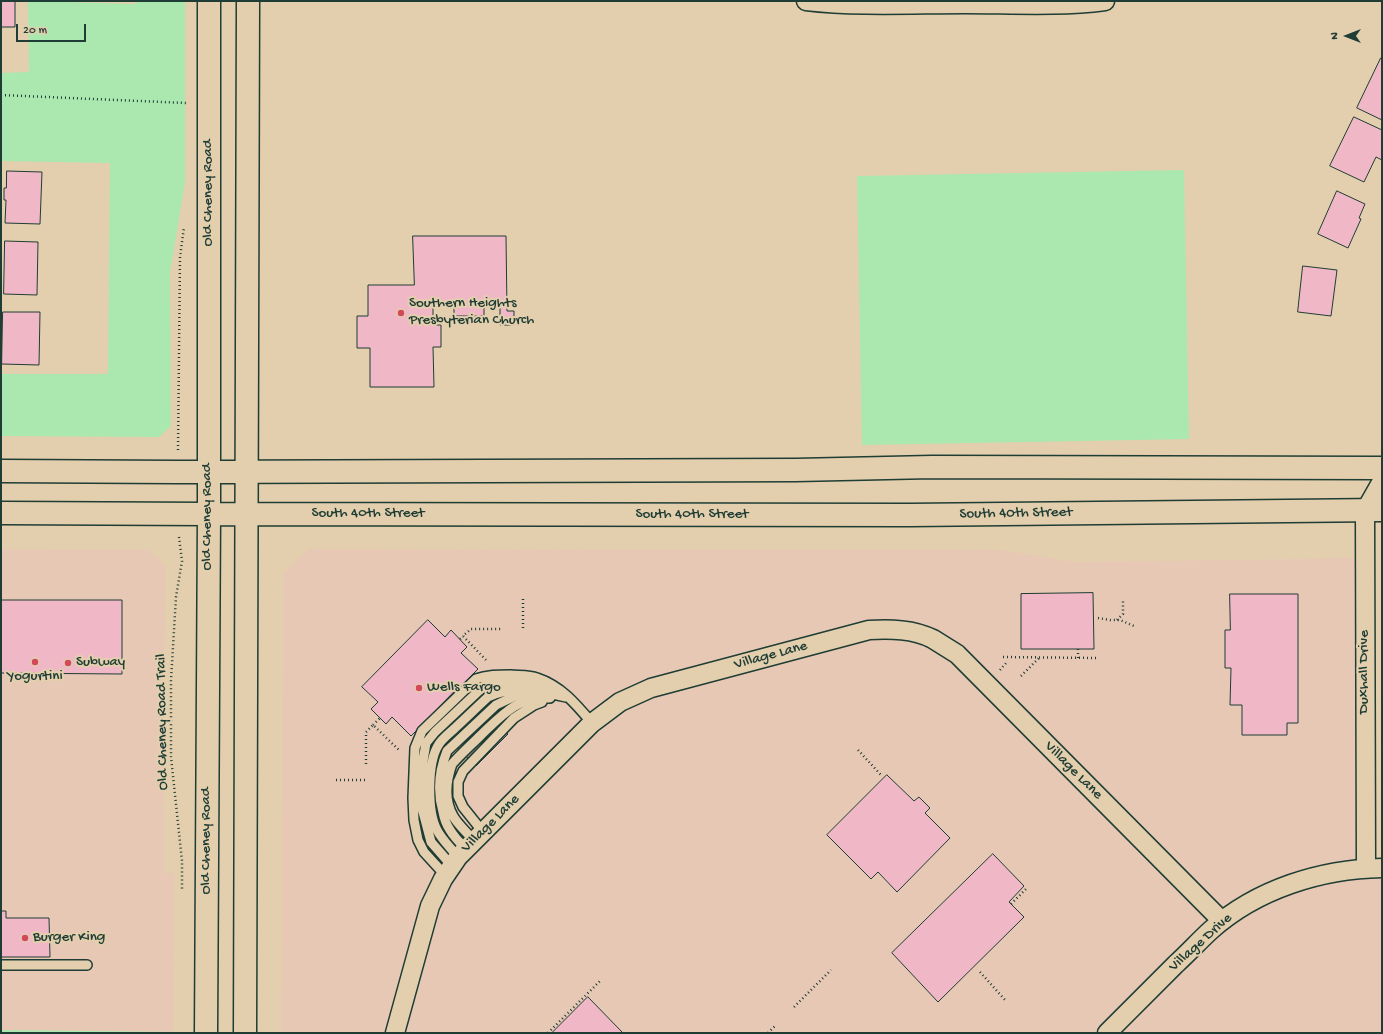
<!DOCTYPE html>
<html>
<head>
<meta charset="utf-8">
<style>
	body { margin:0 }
	#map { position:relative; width:1383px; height:1034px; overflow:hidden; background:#e3cfad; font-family:"Gochi Hand",sans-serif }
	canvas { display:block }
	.frame { position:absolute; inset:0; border:2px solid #1f3d34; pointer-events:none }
	.north { position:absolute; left:1327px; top:16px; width:40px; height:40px; -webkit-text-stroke:3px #e3cfad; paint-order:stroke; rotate:270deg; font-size:11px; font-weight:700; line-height:16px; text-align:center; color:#1f3d34 }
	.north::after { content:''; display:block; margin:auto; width:14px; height:18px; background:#1f3d34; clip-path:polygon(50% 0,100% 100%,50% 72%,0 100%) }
	.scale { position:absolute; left:16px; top:24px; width:70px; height:18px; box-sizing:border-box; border:2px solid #1f3d34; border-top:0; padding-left:5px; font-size:12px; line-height:14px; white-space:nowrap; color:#1f3d34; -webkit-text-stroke:3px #e3cfad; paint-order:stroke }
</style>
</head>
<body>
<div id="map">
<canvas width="1383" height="1034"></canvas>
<div class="frame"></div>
<div class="north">N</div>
<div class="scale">20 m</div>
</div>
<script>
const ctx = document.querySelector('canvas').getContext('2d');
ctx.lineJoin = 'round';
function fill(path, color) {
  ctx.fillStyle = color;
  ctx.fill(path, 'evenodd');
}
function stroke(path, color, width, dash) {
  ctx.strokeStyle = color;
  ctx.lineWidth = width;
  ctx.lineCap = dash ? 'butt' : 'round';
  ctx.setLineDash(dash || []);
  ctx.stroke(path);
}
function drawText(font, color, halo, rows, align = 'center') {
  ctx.font = font + ' "Gochi Hand",sans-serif';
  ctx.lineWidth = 4;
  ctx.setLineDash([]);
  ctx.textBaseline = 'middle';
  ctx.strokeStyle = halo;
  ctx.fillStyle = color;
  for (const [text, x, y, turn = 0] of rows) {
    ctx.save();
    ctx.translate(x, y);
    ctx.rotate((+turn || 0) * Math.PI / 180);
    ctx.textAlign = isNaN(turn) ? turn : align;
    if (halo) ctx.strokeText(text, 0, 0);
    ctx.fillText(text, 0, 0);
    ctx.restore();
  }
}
fill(new Path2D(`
	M1,549l148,1 16,15 -1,308h10l-1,160h-172z
	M309,549l692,1 73,12 231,-3 60,-2 1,311h16v165h-1101l3,-460z`), '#e7c8b5');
fill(new Path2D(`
	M28,1l108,3 1,-3h48v181l-15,91 1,153 -12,11 -158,-1v-62h107l2,-211 -109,-2v-88l28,-1z
	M1184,170l5,269 -327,6 -5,-269z
	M1,1030l176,2v1h-176z`), '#aae8b0');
const building = new Path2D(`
	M1,1h14v26h-14z
	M1381,58h1v62l-25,-12z
	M1354,117l28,13v30l-6,-3 -12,25 -34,-16z
	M7,171l35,1 -2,52 -35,-1 1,-23h-2v-12h2z
	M1337,191l28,13 -6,14 2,1 -13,29 -30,-14z
	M413,236h93l1,75h7v14h-14v-18h-16v9h-30v-10h-21v19h8v22h-8l1,40h-64v-39h-13v-32h11v-31h46z
	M5,241l33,1 -1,53 -33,-1z
	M1303,266l34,4 -6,46 -33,-4z
	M3,312h37l-1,53 -37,-1z
	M1093,593l1,56h-73v-55z
	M1230,594h68v129h-11v12h-45v-30h-12l1,-37h-6v-38h5z
	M1,600h121v74l-121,-1z
	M428,620l17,17 6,-7 16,17 -6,6 17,16 -67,67 -19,-19 -6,7 -15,-15 7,-7 -16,-15z
	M460,686l48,48 -32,32 -48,-47z
	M887,775l27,26 5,-4 11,11 -5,5 25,25 -53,54 -19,-20 -7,7 -44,-44z
	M993,854l31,32 -15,16 15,15 -86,85 -46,-49z
	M1,911h5v7h43l1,39h-49z
	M588,997l35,36h-71z`);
fill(building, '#f0b7c7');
stroke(building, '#1f3d34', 1);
const lane = new Path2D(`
	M483,832l-20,-25 -5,-11v-14l5,-11 51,-53 20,-13 8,-3
	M474,841c-6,-8 -16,-16 -21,-25 -9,-16 -7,-35 -1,-52 9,-10 19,-19 29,-29 21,-20 37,-39 69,-37
	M466,849c-6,-6 -12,-12 -16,-19 -4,-6 -6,-12 -7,-18 -6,-21 -4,-41 4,-61l49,-46 19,-9 11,-2
	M458,857c-7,-9 -16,-17 -21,-27 -10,-19 -10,-68 2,-86 4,-6 11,-11 16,-16 11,-10 22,-21 33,-31 25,-12 52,-6 78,0
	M452,866l-21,-24 -9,-34 -1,-21 2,-26 3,-18 9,-11 49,-46 22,-4 19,1 18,3 5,2
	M445,875l-21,-23 -6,-12 -4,-20 -1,-22 2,-50 7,-17 54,-52c11,-4 22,-4 34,-4 8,1 19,0 27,3 24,8 39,26 55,45
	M1,965h86`);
const street = new Path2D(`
	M806,1c52,6 106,3 159,3 46,0 94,3 140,-3
	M1366,868l-1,-357 17,-30
	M395,1033l35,-127 13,-27 15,-22 134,-134 28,-21 31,-14 218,-58c22,-1 44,-1 64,9 8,5 16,10 24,15l265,267
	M1107,1033c23,-23 46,-46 69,-69 12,-11 23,-23 35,-34 46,-41 110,-61 171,-62`);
const secondary = new Path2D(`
	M1,471l176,1 619,-2 136,-3 450,1
	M1,513l208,1 701,1 472,-5
	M206,1033l3,-519v-513
	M245,1033l3,-1032`);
stroke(lane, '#1f3d34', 12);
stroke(street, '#1f3d34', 21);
stroke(secondary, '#1f3d34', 25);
stroke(new Path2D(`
	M1,95l185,8
	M178,450l2,-193 4,-30
	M179,537l3,24 -6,36 -5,83v77l11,104v29
	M523,599v30
	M1098,618l12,2h10l14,6
	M1117,620l6,-6v-14
	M460,639l3,-3
	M1078,649v9
	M1003,657l96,1
	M486,660l-23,-24 8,-7h32
	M1000,670l7,-8
	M1021,676l18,-18
	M373,725l7,-7
	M858,750l23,25
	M366,764v-32l7,-7 26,25
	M336,780h30
	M1011,904l16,-16
	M980,972l26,29
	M794,1007l37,-37
	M548,1033l52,-52
	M768,1033l7,-7`), '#1f3d34', 2.5, [1, 3]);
stroke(lane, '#e3cfad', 9);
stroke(street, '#e3cfad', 18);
stroke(secondary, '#e3cfad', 22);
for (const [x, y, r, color] of [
	[401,313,4,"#d1495b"],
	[35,662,4,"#d1495b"],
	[68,663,4,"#d1495b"],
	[419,688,4,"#d1495b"],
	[25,938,4,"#d1495b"]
]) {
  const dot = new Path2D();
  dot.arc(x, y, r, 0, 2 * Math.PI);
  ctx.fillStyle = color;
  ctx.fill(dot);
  stroke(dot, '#e3cfad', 1.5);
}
drawText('15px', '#1f3d34', '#e3cfad', [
	["Old Cheney Road",209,193,-90],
	["South 40th Street",368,514],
	["South 40th Street",1016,514,-1],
	["South 40th Street",692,515],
	["Old Cheney Road",208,517,-90],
	["Village Lane",771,656,-15],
	["Duxhall Drive",1365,672,-90],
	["Old Cheney Road Trail",163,722,-91],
	["Village Lane",1073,771,45],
	["Village Lane",491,824,-45],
	["Old Cheney Road",207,841,-90],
	["Village Drive",1201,943,-42]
]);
drawText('15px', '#1f3d34', '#e3cfad', [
	["Southern Heights",409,304],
	["Presbyterian Church",409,321],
	["Subway",76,663],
	["Yogurtini",35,677,"center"],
	["Wells Fargo",427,688],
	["Burger King",33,938]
], 'left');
</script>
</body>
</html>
